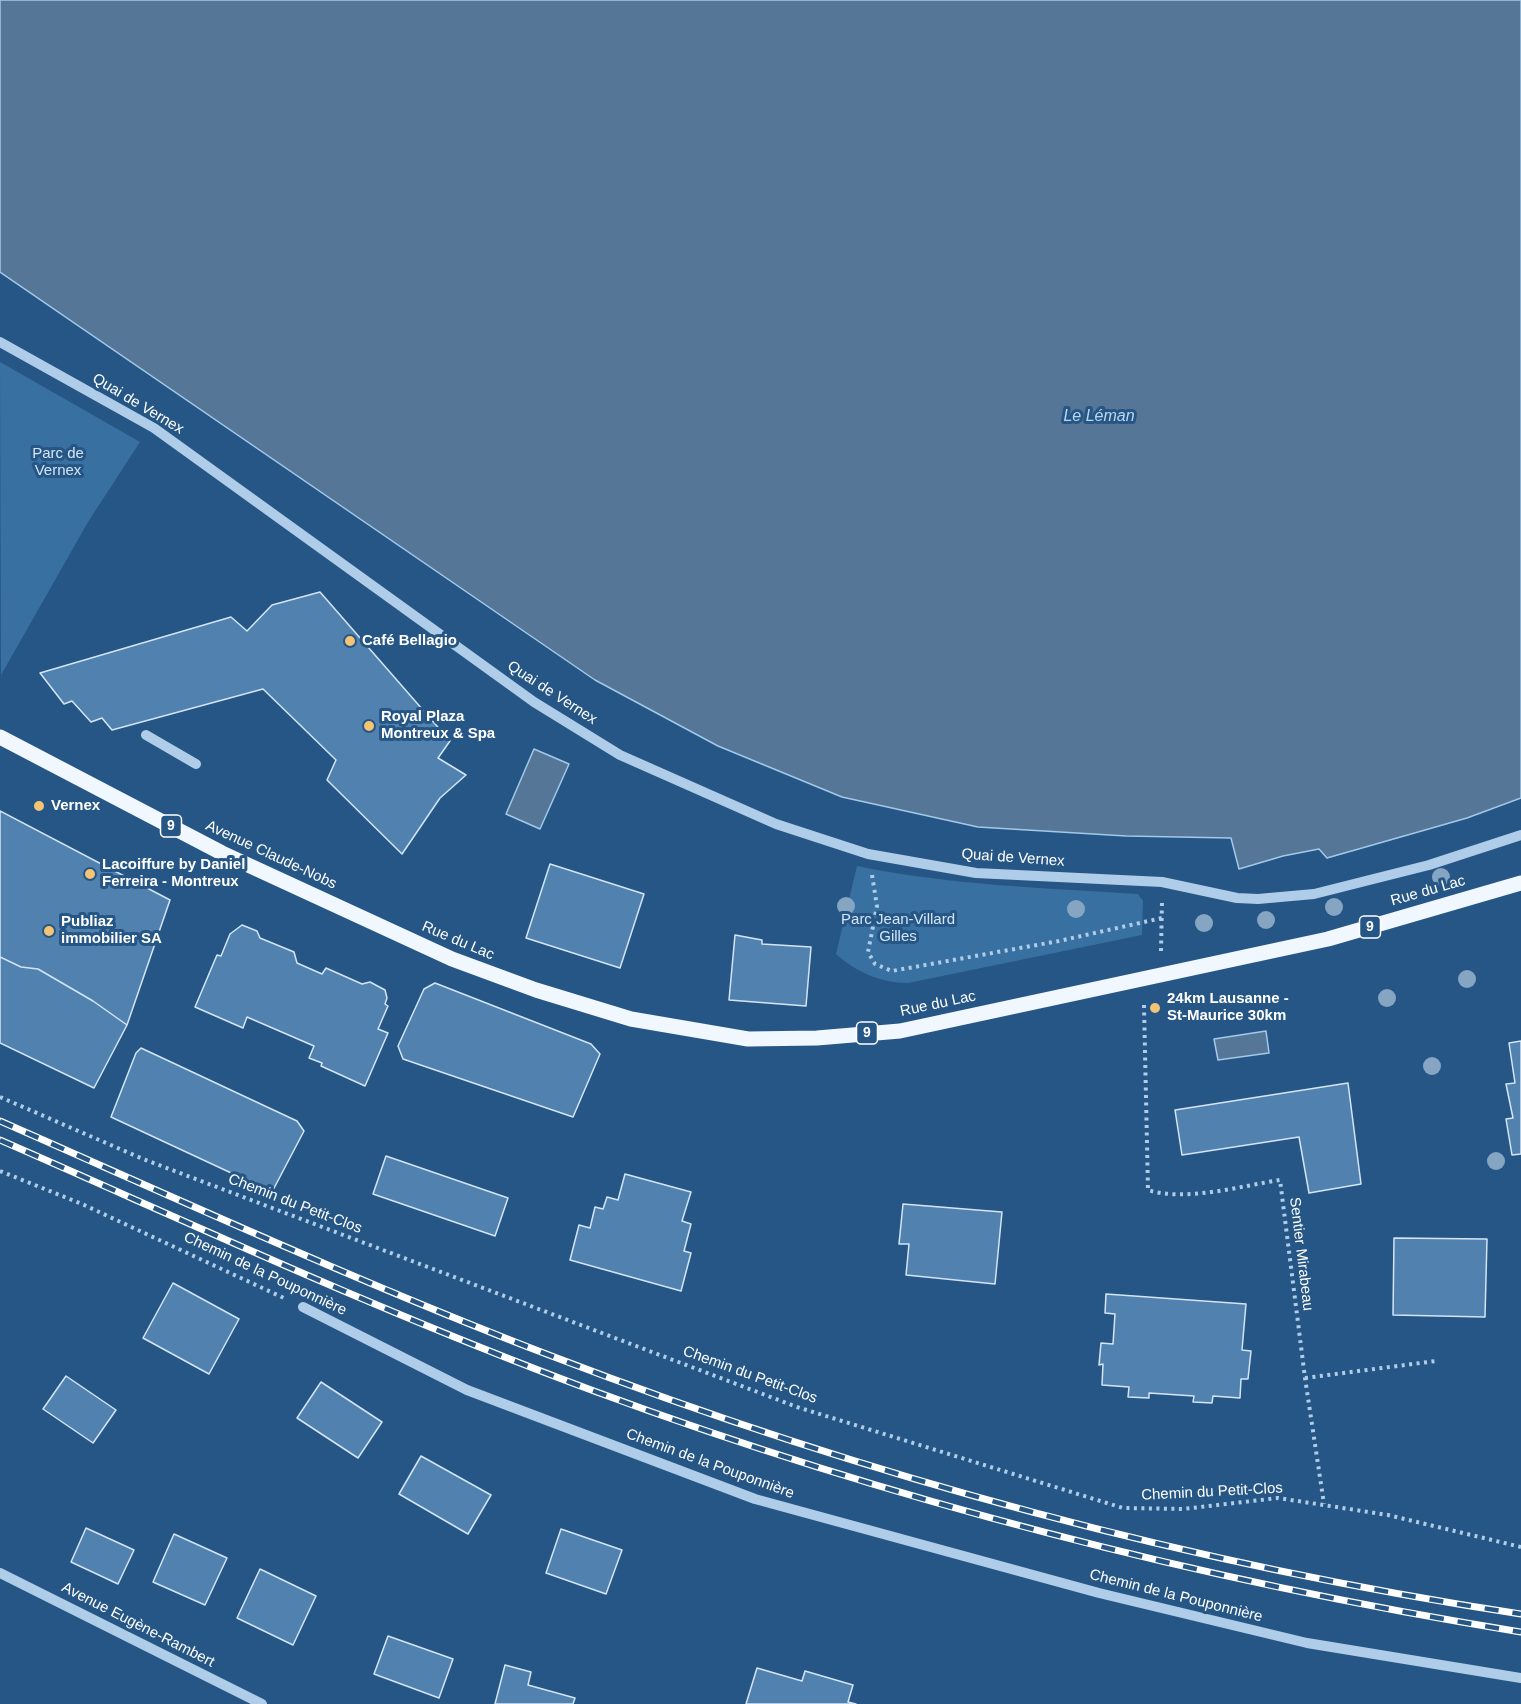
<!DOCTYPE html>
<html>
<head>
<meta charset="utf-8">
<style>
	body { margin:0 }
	canvas { display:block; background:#255685 }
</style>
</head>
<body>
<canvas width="1521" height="1704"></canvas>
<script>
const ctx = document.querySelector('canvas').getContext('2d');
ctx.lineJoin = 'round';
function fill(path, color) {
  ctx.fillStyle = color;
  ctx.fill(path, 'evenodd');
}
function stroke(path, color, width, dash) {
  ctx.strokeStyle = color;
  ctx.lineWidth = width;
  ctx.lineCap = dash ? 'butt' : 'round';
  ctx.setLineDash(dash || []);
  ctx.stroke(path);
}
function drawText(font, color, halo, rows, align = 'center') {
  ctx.font = font + ' Arial,sans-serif';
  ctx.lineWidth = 6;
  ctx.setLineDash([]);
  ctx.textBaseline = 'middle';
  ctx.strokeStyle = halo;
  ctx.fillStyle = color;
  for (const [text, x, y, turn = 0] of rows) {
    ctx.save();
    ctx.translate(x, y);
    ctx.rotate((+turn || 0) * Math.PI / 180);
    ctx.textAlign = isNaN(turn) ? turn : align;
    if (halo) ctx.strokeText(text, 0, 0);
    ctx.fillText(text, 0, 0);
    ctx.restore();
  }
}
fill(new Path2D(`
	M0,362l140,80 -52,80 -87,153z
	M857,866c93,19 186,22 281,28l5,7 -1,34 -234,48c-27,0 -52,-11 -72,-29z`), '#3970a2');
const water = new Path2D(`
	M0,0h1521v798l-54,20 -140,40 -8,-9 -36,7 -44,13 -8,-31 -105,-2 -148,-9 -136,-30 -124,-51 -123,-66 -595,-408z
	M534,749l35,15 -29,65 -34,-15z
	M1266,1031l3,22 -51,7 -4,-21z`);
fill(water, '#557697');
stroke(water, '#a3c9e9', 1.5);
const building = new Path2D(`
	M320,592l130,149 -12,17 28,17 -26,23 -38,56 -75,-74 9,-20 -73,-71 -151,41 -10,-12 -11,4 -19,-21 -8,3 -24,-31 191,-56 16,14 25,-26z
	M0,811l170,89 -43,125 -34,-24 -55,-32 -17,-2 -21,-10z
	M550,864l94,30 -24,74 -94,-30z
	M242,925l15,6 3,7 34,14 3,11 25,11 4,-6 36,16 8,-2 15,8 2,8 -2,6 3,2 -10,23 10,4 -23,53 -44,-20 1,-3 -13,-5 5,-12 -67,-29 -4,11 -48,-21 22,-52 4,1 9,-22z
	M735,935l27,5v4l49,3 -5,59 -77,-6z
	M0,957l21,10 17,2 55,32 34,24 -33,63 -94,-45z
	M435,983l156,61 9,10 -27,63 -170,-58 -5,-13 26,-57z
	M1521,1041v113l-9,1 -6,-36 7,-1 -7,-34 9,-1 -6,-40z
	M141,1048l156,73 7,10 -32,61 -161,-75 25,-64z
	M1348,1083l13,101 -52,9 -10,-56 -117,18 -7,-45z
	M386,1156l122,42 -13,38 -122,-42z
	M625,1174l66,18 -9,29 9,3 -7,27 7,2 -10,38 -111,-31 9,-35 11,3 5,-21 8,2 4,-12 11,3z
	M903,1204l99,8 -7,72 -89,-9 3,-31h-10z
	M1394,1238l93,1 -2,78 -92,-2z
	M173,1283l66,36 -30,55 -66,-36z
	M1106,1294l140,10 -4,46 9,1 -3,28h-7l-1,19 -27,-2 -1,7 -19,-1 1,-6 -45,-3v5l-21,-1 1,-10 -27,-2 1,-21 -4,1 2,-22 12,1 2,-30 -10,-1z
	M66,1376l50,34 -23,33 -50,-34z
	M321,1382l61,40 -24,36 -61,-40z
	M421,1456l70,39 -23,39 -69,-40z
	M86,1528l48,22 -16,34 -47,-22z
	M561,1529l61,21 -16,44 -60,-21z
	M174,1534l53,24 -22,47 -52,-23z
	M260,1569l56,27 -23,49 -56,-27z
	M388,1636l65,23 -14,39 -65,-24z
	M505,1665l26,7 -3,13 47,13 -2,6h-78z
	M757,1668l45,13 3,-10 48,14 -5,17 8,2h-110z`);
fill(building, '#5182af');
stroke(building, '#d3e5f6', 1.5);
stroke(new Path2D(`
	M872,875l5,31 -9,46 7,12 17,7 167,-30 103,-23
	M1161,951l1,-50
	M1144,1005l4,185c37,12 93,-4 132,-10l25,198 19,126
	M0,1097l143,62 654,248 326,101 60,1 95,-11 110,17 133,32
	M0,1171l82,33 204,95
	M1305,1378l131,-17`), '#afcde8', 4, [3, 4.5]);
stroke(new Path2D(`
	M0,342l154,86 380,274 86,53 156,69 92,30 108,19 186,9 75,16 21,1 56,-5 115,-29 92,-30
	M146,735l50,29
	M303,1307l164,83 288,109 344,94 208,50 214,35
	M0,1573l262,131`), '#afcde8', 10);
stroke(new Path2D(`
	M0,737l222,116 230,106 84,31 95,29 117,20 69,-1 83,-7 428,-92 193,-56`), '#f1f7fe', 15);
const rail = new Path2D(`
	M0,1121c182,80 363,163 549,234 313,120 640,209 972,259
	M0,1140c197,86 392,177 594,251 301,111 610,190 927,241`);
stroke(rail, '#fff', 7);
stroke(rail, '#255685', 4.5, [14]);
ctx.fillStyle = '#85a5c3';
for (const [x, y] of [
	[1441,877],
	[846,906],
	[1334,907],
	[1076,909],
	[1266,920],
	[1204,923],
	[1467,979],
	[1387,998],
	[1432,1066],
	[1496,1161]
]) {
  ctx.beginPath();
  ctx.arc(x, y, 9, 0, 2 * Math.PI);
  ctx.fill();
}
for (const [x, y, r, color] of [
	[350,641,6,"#f2c473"],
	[369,726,6,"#f2c473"],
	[39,806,6,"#f2c473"],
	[90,874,6,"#f2c473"],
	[49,931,6,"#f2c473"],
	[1155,1008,6,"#f2c473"]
]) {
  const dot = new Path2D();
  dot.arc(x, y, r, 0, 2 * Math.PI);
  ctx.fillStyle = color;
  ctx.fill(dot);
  stroke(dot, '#255685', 2);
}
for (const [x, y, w] of [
	[171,826,21],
	[1370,927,21],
	[867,1033,21]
]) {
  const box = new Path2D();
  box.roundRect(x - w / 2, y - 11, w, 22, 4.5);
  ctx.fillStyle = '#255685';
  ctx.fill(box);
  stroke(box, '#fff', 1.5);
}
drawText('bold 14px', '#fff', null, [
	["9",171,826],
	["9",1370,927],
	["9",867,1033]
]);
drawText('15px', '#fff', '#255685', [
	["Quai de Vernex",138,404,31],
	["Quai de Vernex",552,693,33],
	["Avenue Claude-Nobs",271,855,25],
	["Quai de Vernex",1013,858,4],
	["Rue du Lac",1428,891,-16],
	["Rue du Lac",458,941,23],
	["Rue du Lac",938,1004,-12],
	["Chemin du Petit-Clos",295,1204,21],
	["Sentier Mirabeau",1301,1254,83],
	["Chemin de la Pouponnière",265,1274,25],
	["Chemin du Petit-Clos",750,1375,20],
	["Chemin de la Pouponnière",710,1464,20],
	["Chemin du Petit-Clos",1212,1492,-3],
	["Chemin de la Pouponnière",1176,1596,14],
	["Avenue Eugène-Rambert",138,1625,27]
]);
drawText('15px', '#d3e5f6', '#255685', [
	["Parc de",58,454],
	["Vernex",58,471],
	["Parc Jean-Villard",898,920],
	["Gilles",898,937]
]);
drawText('bold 15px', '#fff', '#255685', [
	["Café Bellagio",362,641],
	["Royal Plaza",381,717],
	["Montreux & Spa",381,734],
	["Vernex",51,806],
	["Lacoiffure by Daniel",102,865],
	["Ferreira - Montreux",102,882],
	["Publiaz",61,922],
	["immobilier SA",61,939],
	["24km Lausanne -",1167,999],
	["St-Maurice 30km",1167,1016]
], 'left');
drawText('italic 16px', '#bbd7ef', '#255685', [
	["Le Léman",1099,417]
]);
</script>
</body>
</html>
